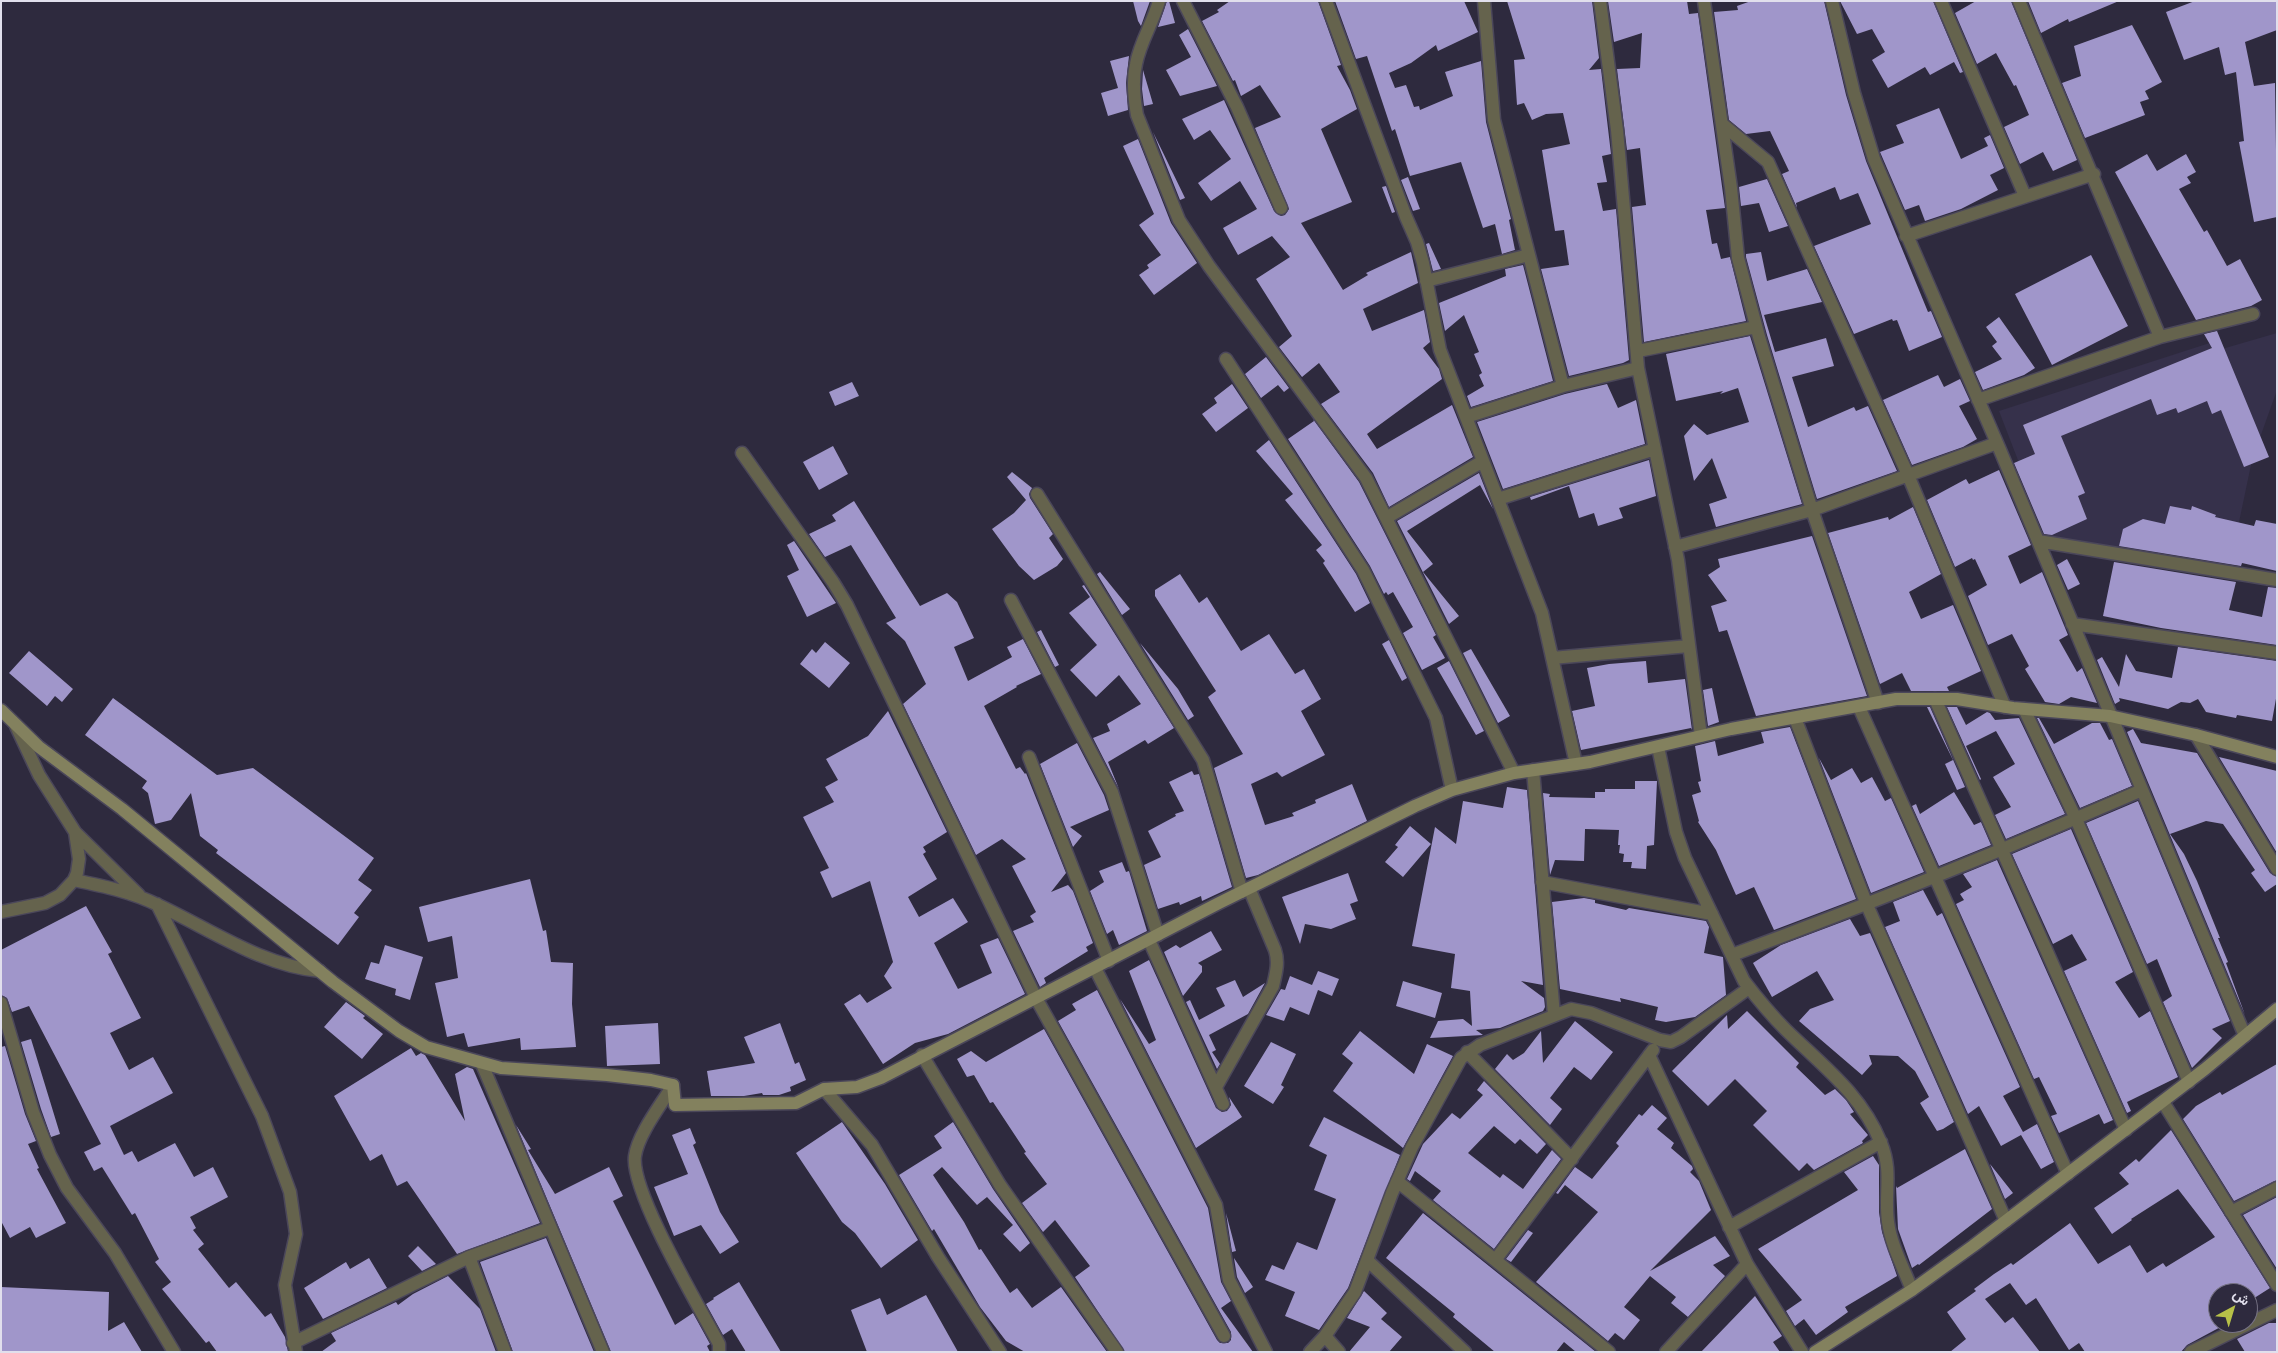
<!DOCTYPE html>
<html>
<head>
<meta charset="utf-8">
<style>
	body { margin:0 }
	#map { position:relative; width:2278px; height:1353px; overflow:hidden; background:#2e2a3e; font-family:"Exo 2",Vazirmatn,sans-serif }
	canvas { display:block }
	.frame { position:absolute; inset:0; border:2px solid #e1dfec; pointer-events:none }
	.north { position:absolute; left:2208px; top:1283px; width:50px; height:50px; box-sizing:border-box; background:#2e2a3e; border:1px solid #767284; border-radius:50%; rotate:39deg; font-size:14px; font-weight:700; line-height:20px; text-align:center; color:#e1dfec }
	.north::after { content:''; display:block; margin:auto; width:18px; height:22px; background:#b7c148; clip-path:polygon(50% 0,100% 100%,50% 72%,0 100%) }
</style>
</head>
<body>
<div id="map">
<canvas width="2278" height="1353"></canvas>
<div class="frame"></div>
<div class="north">ش</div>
</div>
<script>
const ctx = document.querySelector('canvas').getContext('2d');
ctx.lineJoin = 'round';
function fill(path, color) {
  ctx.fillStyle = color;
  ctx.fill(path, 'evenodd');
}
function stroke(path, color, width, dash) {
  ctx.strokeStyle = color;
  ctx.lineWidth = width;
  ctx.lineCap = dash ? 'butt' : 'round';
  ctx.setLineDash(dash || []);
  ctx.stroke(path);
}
fill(new Path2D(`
	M2277,333v57l-25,70 -23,110 -181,-32 -49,-127 220,-71 3,9z`), '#36314b');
fill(new Path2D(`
	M1133,1h17l-9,25 -3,-5z
	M1167,1h2l6,22 -17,4z
	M1230,1h88l23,64 -4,1 13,24 7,19 -36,20 31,73 -51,21 42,67 25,-15 -2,-2 45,-21 7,31 -55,26 9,22 52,-21 6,32 -7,6 16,21 3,10 -75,55 10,15 75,-44 21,52 -84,50 -16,-34 -52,-69 19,-12 -21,-29 -17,14 -23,-30 13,-11 -36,-57 34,-22 -18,-21 -34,19 -15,-27 34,-19 -17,-28 -29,20 -13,-18 33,-24 -21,-29 -16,10 -12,-21 42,-19 50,111 7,5 4,-1 4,-6 -34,-81 26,-11 -21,-32 -19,11 -6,-16 -2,1 -31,-60 17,-9 -2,-2z
	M1335,1h129l14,31 -40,19 -2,-6 -25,18 -22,10 6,15 11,-3 8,22 5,-1 1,4 33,-14 -8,-24 36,-11 5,61 25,97 -2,1 6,30 3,-1 -16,5 -7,-30 -12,4 -22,-66 -51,14 -15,-47 -3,2 -25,-75 -11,3z
	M1507,1h85l7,57 -10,12 12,-1 10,85 -9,2 5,26 -10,1 6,28 13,-2 13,151 -6,3 -54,13 -28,-107 28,-4 -5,-35 -9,1 -13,-81 28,-6 -7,-31 -17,1 -14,6 -8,-17 -7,2 -3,-45 11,-1z
	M1608,1h79l2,13 9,-1 27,195 -19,2 6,34 5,-1 4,16 9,-2 16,64 -102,21 -12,-135 14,-2 -1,-9 -5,-48 -13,2 -10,-81 23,-1 2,-35 -28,9z
	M1751,1h73l22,94 20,66 62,151 3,-1 11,26 -33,14 -12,-31 -4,1 -1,-2 -38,15 -40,-88 57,-22 -13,-31 -18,7 -5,-13 -39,16 1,5 -15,-34 7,-3 -19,-40 -24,3 -17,-14 -15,-108 24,-2 -1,-4z
	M1840,1h93l30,71 -3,1 -6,-11 -24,13 -5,-8 -37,21 -16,-28 13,-8 -13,-23 -15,5z
	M1976,1h35l66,159 -24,11 -10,-19 -23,12 -16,-37 25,-12 -13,-30 -2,1 -18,-33 -19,11 -22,-51z
	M2028,1h91l-50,21 -1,-3 -27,14z
	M2195,1h82v29l-32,12 9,44 21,-3 2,134 -23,5 -15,-80 5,-1 -8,-69 -11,3 -6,-28 -35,13 -18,-48z
	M2132,25l30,57 -17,9 4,8 -9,3 5,13 -60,23 -23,-55 19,-7 -7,-30z
	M1188,29l29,57 -37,10 -14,-26 25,-13 -12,-22z
	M1129,56l-3,27 2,27 -20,6 -7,-23 17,-5 -8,-27z
	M1143,70l10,34 -9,2 -2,-17z
	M1939,108l22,51 27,-13 -4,-8 6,-3 14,33 -14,7 8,15 -37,19 -36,12 -6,-16 -14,5 -25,-58 24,-9 -8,-18z
	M1153,132l32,66 -5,2z
	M1138,139l33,84 26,40 -43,32 -15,-20 10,-7 -2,-3 14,-10 -22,-30 15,-11 -31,-68z
	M2147,154l10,17 29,-17 10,18 -9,5 4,6 -12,6 25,43 3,-2 20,36 13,-7 22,41 -11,6 -55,14 -81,-148z
	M1408,177l12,32 -7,2 -12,-31z
	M1767,179l21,47 -19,6 -10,-29 -18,3 -2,-19z
	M1386,186l9,26 -3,1 -10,-26z
	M1429,243l12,26 -8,2 -7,-27z
	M1761,252l6,29 40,-12 15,33 -58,13 11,37 51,-14 8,28 -42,11 16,50 46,-20 2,4 12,-5 29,65 -80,28 -50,-164 -21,-78v-3z
	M2091,255l37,71 -76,39 -37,-71z
	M1523,265l30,116 -82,26 -4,-11 17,-10 -5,-11 3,-2 -8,-19 5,-2 -15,-37 -19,16 -6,-28 67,-27 -1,-7z
	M1999,317l36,51 -11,7 -41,15 -8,-18 27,-13 -10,-13 5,-4 -11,-15z
	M2217,331l52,126 -25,10 -23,-57 -9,4 -5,-13 -29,12 -2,-5 -19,7 -6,-16 -90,37 24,57 -7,3 9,23 -35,16 -8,-1 -30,-71 21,-9 -12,-29 189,-77 -8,-14z
	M1750,336l52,168 -86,23 -7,-23 18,-6 -15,-40 -18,23 -10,-45 10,-12 13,11 42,-13 -11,-34 -18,6 3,-3 -47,10 -10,-47z
	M1266,357l23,31 -5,4 -6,-7 -17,13 -16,-24z
	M1938,375l6,12 16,-8 10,22 -11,5 18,33 -14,8 -51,18 -29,-65z
	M852,382l7,14 -24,10 -6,-14z
	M1232,384l16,24 -32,24 -14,-18 15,-11 -3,-5z
	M1607,384l11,24 18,-8 9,44 -142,45 -26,-67 88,-28z
	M1313,419l46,63 77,153 -3,2 12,21 -23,12 -19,-37 10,-6 -20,-35 -5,3 -2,-3 -2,2 -14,-28 -82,-127 26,-18z
	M1269,440l87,134 14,29 -15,9 -32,-49 2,-2 -9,-11 6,-5 -37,-45 8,-6 -37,-43z
	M833,446l15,28 -29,16 -16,-28z
	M1649,460l7,36 -37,12 4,10 -25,8 -4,-13 -15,5 -10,-32 -38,14 -1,-3z
	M1999,470l32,75 -23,11 12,28 22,-12 26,63 -9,5 18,32 5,-4 15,35 -26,-6 -12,7 -14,-2 -20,-33 4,-3 -17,-32 -24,11 -20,-49 19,-11 -12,-26 -2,1 -1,-2 -17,9 -28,-67 39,-21 3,5z
	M1012,472l20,16 -3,6 1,4 23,36 -4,4 14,21 -6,7 -23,14 -15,-14 -27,-37 22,-16 12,-13 -19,-23z
	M1479,473l14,36 -13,-24 -73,46 26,33 -10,8 36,44 -10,8 -52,-103z
	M854,501l66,105 27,-13 10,9 17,36 -20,9 14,34 44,-24 -5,-10 16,-8 18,35 -25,12 1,1 -33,19 32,63 4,-2 5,7 1,-1 40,100 -15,19 17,-7 5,6 20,52 -7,4 2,4 -44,27 2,5 -6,4 -27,-56 21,-9 -4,-6 6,-4 -24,-46 14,-7 -24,-20 -26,16 -73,-151 23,-20 -21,-43 -19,-18 10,-5 -45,-73 -26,12 -16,-23 27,-13 -4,-6z
	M2170,506l21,4 1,-4 24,9 -1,2 39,9 2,-6 21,4v47l-35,-8 -1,3 -122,-20 4,-17 20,-10 22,5z
	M1913,507l28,67 -32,18 12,27 32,-14 28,66 -34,16 2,4h-38l-9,-18 -22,11 -52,-151 60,-16 1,3z
	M1812,536l55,160 -111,20 -29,-86 -8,2 -8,-26 16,-5 -19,-26 12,-8 -2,-8z
	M794,541l42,62 -29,14 -20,-41 12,-6 -12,-25z
	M2067,559l13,25 -12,6 -11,-25z
	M2114,562l122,20 -7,28 33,7 6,-30 9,1v57l-116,-17 -58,-12z
	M1100,572l30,37 -8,6 -25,-41z
	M1180,574l19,29 8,-6 34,54 28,-17 26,40 9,-5 17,30 -20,12 24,44 -43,22 -5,-5 -26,12 14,41 29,-9 -2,-3 24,-10 -1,-3 37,-16 15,37 -109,54 -12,3 -32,-110 29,-14 -35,-57 8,-6 -61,-95v-6z
	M1084,585l90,143 -26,16 -3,-4 -37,22 11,27 -26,-51 17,-7 -3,-7 34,-20 -22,-29 -23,22 -26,-27 27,-25 -28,-32 21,-16 -8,-11z
	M1041,630l18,35 -4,2 -18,-35z
	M1389,640l18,38 -5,3 -20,-37z
	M825,642l25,21 -21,25 -29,-24 12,-15 4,4z
	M1140,643l38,46 16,27 -6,4z
	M2178,647l99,14v32l-5,28 -35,-6 -1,3 -30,-6 -8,-13 -8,4 -9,-1 -13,7 -49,-11 1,3 -5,3 -18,-44 5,-3 17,30 7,-33 10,17 36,7z
	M1471,649l39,67 -12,7 -35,-70z
	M29,651l44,38 -11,13 -7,-6 -8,10 -38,-33z
	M1449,661l35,70 -8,4 -39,-67z
	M1646,661l2,22 37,-4 7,51 -1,-2 -110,22 -9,-39 23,-5 -8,-38 22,-4z
	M1712,688l7,34 -11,4 -5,-36z
	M113,698l104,77 36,-7 121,90 -16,22 14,10 -18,23 5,4 -21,28 -122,-92 2,-3 -18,-14 -9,-43 -20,27 -16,4 -7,-31 -6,-5 5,-7 -62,-46z
	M1927,707h3l35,80 -8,3 -12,-26 8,-4z
	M1947,707h10l9,18 21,-13 3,1 5,7 24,-2 46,96 -59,25 -11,-24 16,-8 -18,-30 22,-13 -19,-33 -30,15 15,33 -1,1z
	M888,711l59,121 -24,15 3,5 -3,2 14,25 -29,18 11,20 34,-19 15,24 -34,21 24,46 34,-16 -12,-28 18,-7 27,56 -77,40 -33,9 -32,21 -39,-60 16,-10 7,9 25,-15 -8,-12 9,-14 -23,-81 -38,17 -12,-26 9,-4 -26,-51 31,-15 -9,-15 13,-7 -12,-21 42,-23z
	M2037,718h2l15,26 38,-21h8l9,17 3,-1 20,47 -52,22z
	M1790,727l66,172 -82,31 -20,-43 -18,8 -20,-45 -18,-28 1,-1 -7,-26 9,-3 -3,-10 3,-1 -6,-35 20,-5 3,15 46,-13 -3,-11z
	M2133,729l8,14 56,10 73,120 7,4v7l-12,8 -14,-19 4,-3 -32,-46 -17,-3 -36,13 14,20 13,27 23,57h-2l10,24 -2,1 19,52 -118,-283z
	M1077,743l27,52 5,15 -39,17 12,9 -9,11 -33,-83z
	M2219,757l58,14v82z
	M1819,758l12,22 21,-12 9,15 11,-6 13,24 6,-3 33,74 -53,21z
	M1192,771l2,4 5,-1 33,113 -30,14 -1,-5 -21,9 -1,-3 -21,7 -14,-44 17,-8 -13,-26 28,-15 -1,-2 9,-3 -15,-29z
	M1635,781h22l-3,64 -7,1 -1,23 -15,-1 1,-6h-9l1,-8 -5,-1 1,-8h-2l1,-15 -34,-1 -1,32 -29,-1 -5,15 -7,-82 7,1 -1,3 46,1v-6h10v-3h30z
	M1507,787l20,3 16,195 -22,-4 23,17 1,9 -2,4 -43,17 -24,2 7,5 -53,3 8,-17 25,-2 9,7 -2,-35 -19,-3 4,-34 -43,-8 23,-119 21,17 7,-43 40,7z
	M1954,792l20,33 7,-3 10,23 -52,21 -27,-60 4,-2 4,10z
	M2138,801l92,220 -18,8 10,9 -30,30 -29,-66 9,-6 -15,-37 -10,5 -61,-141z
	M1410,826l21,18 -28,33 -18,-15 13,-15 -3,-2z
	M2071,829l62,143 -18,10 24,36 11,-7 28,66 -51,25 4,9 -4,2 -63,-142 23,-11 -15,-26 -19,10 -41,-90z
	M1997,860l116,260 -9,4 -5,-10 -40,19 -8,-17 6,-2 -18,-37 -5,2 -78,-175 8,-4 -4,-6 12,-7 -9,-13z
	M1122,862l4,10 3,-1 18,60 -28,14 -6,-15 -6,4 -17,-43 14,-9 -5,-11z
	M1348,873l10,28 -8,3 6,15 -25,10 -26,-5 -5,20 -18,-47z
	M530,879l13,52 3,-1 5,32 22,1 -1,41 4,43 -55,3 -1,-12 -52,9 -4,-14 -17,4 -12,-54 23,-5 -6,-42 -24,6 -9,-35z
	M1923,890l14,26 5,-3 78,174 -17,9 20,36 14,-8 17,38 -13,7 -20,-34 -20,11 -22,-40 -11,8 -83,-187 15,-6 -7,-19z
	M1584,898l11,2v3l31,7 3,-2 77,13 3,6 -5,26 19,4 3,38 -31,22 -29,5 -11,-2 3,-13 -38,-9 1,4 -61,-13 -8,-87z
	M86,906l26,46 -4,2 33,64 -31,15 19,37 24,-13 20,36 -63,33 14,29 8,-4 6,11 37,-19 19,34 19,-10 15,30 -38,20 6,11 -3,2 11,14 -6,5 31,39 7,-6 29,35 6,-4 14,24 3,15h-71l-8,-11 -3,2 -44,-54 9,-7 -16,-20 4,-3 -24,-46 -3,2 -30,-48 -8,4 -10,-19 17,-8 -72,-138 -17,6 -5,-14 -6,-3v-45z
	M1850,919l10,17 10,-3 84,189 -11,7 -6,2 -17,-28 9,-6 -14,-26 -17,-15 -29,-1 3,9 -10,11 -63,-54 11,-12 24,-9 -17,-29 -45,26 -19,-34 28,-18z
	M1211,931l11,19 -24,13 4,3v6l-19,24 -19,-44 12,-7 4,3z
	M385,945l38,12 -13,43 -15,-5 1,-6 -31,-10 6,-17 8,2z
	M1149,960l67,148 6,4 5,-1 4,-6 -2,-8 13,20 -46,31 -76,-149 29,45 7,-4 -27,-69z
	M1318,971l21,8 -7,17 -14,-6 -9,25 -19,-8 -6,14 -18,-6 15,-26 4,1 5,-14 22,9z
	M1235,980l8,17 22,-14 -17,31 -39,21 7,15 -4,2 8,12 -3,5 -31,-67 4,-2 9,20 26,-14 -9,-18z
	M1403,981l39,12 -7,25 -39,-12z
	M1097,990l111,218 13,74 10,19 -10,7 32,44h-128l-50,-75 15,-11 -35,-46 -12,12 -21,-29 25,-19 -23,-31 2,-1 -33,-50 -3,1 -16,-28 -7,2 -10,-18 14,-8 15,11 58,-33 173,311 3,3h8l3,-3v-8l-173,-311 18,-11 -4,-6z
	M346,1002l19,14 -2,2 20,16 -21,25 -38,-32z
	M1747,1011l52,52 -3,4 29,28 10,-6 11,11 8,12 -4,2 18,21 -6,6 1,2 -49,27 -7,-7 -8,8 -46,-46 14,-14 -32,-32 -27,27 -36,-35 55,-56 1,14z
	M1575,1021l38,31 -22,28 -17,-13 -24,31 12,11 -12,16 -55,-56 12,-15 6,6 11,-7 17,-22 2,32z
	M658,1023l2,41 -53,2 -2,-40z
	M780,1023l15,41 4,-2 7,18 -16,7 1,4 -12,4h-16l-1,-2 -18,3h-33l-4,-25 48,-8 -11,-26z
	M1360,1031l54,43 13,-30 26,12 -50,92 -70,-57 20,-28 -11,-9z
	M31,1039l29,95 -9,3 -10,-28 -20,-67z
	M1271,1042l25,12 -15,31 3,2 -11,17 -29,-18z
	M5,1046l20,68 11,27 -8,3 11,24 -2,1 29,54 -30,15 -6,-11 -20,11 -9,-17v-174z
	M411,1048l5,8 5,-3 4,2 40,66 -10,-47 12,-7 6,2 67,154 -83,31 -50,-73 -10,5 -15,-32 -12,7 -36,-65z
	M2277,1064v116l-43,21 -51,-82 13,-13 24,-14 2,3z
	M1484,1081l62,63 -9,10 -17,-15 -5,5 -21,-18 -26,27 32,25 3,-4 20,15 29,-39 9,9 -67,90 -61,-49 8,-9 -26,-20 -5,10 -3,-2 16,-35 29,-31 8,6 23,-24 -6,-5z
	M1652,1105l15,13 -10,11 17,14 -3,5 21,18 1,3 -3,3 9,9 12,29 -61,61 65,-35 15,20 -17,9 12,11 -37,41 -17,-14 5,-6 -26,-21 -26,31 16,13 -16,20 -9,-7 -7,8 -72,-59 62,-70 -33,-27 -7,9 -2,-1 19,-26 17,12 27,-33 -3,-3 23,-29 3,2z
	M1324,1117l76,38 -52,133 -29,42 -34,-14 10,-24 -30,-12 7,-15 12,5 13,-28 20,8 19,-51 -22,-9 13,-35 -18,-9z
	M842,1122l43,62 33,56 -37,28 -26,-35 -13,-11 -46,-69z
	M953,1122l40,67 37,54 -10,9 -17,-18 10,-9 -26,-28 -10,8 -35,-38 -9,8 31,47 15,28 2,-1 29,44 7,-5 15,20 29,-21 46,65h-82l-19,-11 -26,-34 -46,-78 -2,2 -33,-56 43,-27 -8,-12z
	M516,1125l15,24 -3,1 27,44 54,-27 14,29 -10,5 62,124 18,-12 17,31 -3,2 3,6h-99z
	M690,1128l6,15 -3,2 27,67 19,30 -19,12 -19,-29 -27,11 -20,-49 34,-13 -16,-39z
	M2171,1130l99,158 -22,14v-9h-30v30h10l-41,22 -6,7h-96l-6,-9 -10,7 -33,-52 -10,7 -16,-22 -25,16 20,24 8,-6 27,35h-90l16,-13 -19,-27 29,-21 -2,-2 20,-15 17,-11 2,2 57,-42 28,41 32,-19 17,28 16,-10 3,4 49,-30 -37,-48 -47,30 1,1 -20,14 -18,-26 35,-24 -10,-11 17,-14 3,3z
	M1965,1149l27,60 -73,56 -1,-1 -6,4 -14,-39 -2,-43 1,2z
	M1873,1156l6,9v47l3,20 15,44 -52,31 3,5 -32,23 -12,-16 -9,7 -9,-15 16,-11 -44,-51 100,-59 -14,-18z
	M1990,1164l23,29 -8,6z
	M2277,1197v72l-34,-54z
	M1226,1213l10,38 -4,1z
	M1423,1213l173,139h-20l-12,-10 -8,10h-61l-42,-35 2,-3 -69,-56z
	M1528,1230l5,3 -22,29 -5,-3z
	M546,1238l48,114h-81l-33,-90z
	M418,1246l18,18 -14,7 -14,-15z
	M369,1258l18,30 -64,31 -19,-31 42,-26 4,7z
	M1234,1258l19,29 -8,6 -8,-16z
	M448,1276l32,33 16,43h-175l15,-11 -5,-8 65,-31 2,3 15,-11z
	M739,1282l42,70h-35l-14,-23 -9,6 -17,-31 8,-5 -1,-1z
	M1,1287l108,5 -1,39 16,-9 18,30h-141z
	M1364,1291l23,22 -6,6 21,18 -13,15h-40l21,-25 -23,-9z
	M926,1295l32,57h-91l-16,-42 29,-12 7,17z
	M1755,1296l27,40 -9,6 7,10h-79z
	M2269,1323h8v29h-32l-8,-13z`), '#a096ca');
const street = new Path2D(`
	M1159,1c-6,22 -19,41 -23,63 -4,17 -2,34 1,51l42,105 30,46 157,212 148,295
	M1183,1l54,106 44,101
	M1326,1l80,216 11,25 6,21 17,87 102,263 34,151
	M1484,1l10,119 69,266
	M1600,1l17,129 21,238 40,192 23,176
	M1704,1l27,187 7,70 21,79 53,173 66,193
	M1832,1l22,92 20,66 126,291 245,586
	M1941,1l84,195
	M1722,124l46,38 140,313 97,232
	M1906,236l188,-62
	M1426,281l103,-26
	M2160,337l93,-23
	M1638,351l118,-24
	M1226,359l137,211 73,148 16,72
	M1978,400l182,-63 -141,-336
	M1466,417l97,-31 75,-18
	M742,453l91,129 14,23 189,393 188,338
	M1037,494l166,266 39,132
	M1498,499l157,-50
	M1386,518l97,-57
	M2038,541l239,39
	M1675,547l137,-37 185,-67
	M1011,600l101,192 46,143
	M2072,624l205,29
	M1552,658l137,-12
	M1935,699l191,431
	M1859,707l209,467
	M2024,709l52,110 113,263
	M1795,718l72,187 139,316
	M2196,735l81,134
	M1658,747l18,85 9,26 59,123c13,17 27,34 42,49 37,36 75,64 95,113 12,29 3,50 7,79 3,23 16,47 24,68
	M1029,757l80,204
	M1533,770l21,245
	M75,832l64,63
	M74,880c29,6 58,12 84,25 52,24 104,61 162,66
	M1542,882l170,32
	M157,904l105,212 28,76 6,42 -11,51 11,67
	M1,912l44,-9 15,-8 14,-15 3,-7 2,-14 -4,-27 -36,-57 -23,-49
	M1149,940l74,164
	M1732,955c138,-51 274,-106 410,-165
	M1095,968l121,237 13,75 37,72
	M1,1003l32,109 17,43 17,33 48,65 59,99
	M1467,1052l105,107
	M922,1055l78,130 117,167
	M1649,1055l98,209 55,88
	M482,1064l121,288
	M673,1085c-12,20 -35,49 -38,71 -5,35 65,152 84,188v8
	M1216,1087l57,-101c3,-13 6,-24 2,-36l-26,-62
	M824,1089l48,56 66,112 62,95
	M2163,1102l114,183
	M1397,1181l212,171
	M2231,1212l46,-24
	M1729,1227l152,-85
	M469,1257l36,95
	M1496,1259l157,-209
	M1367,1260l98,92
	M1325,1336l14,16
	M293,1343l176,-86 81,-29
	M1310,1352l15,-16 30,-44 37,-99 20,-46 49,-89 19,-13 91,-36 20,4 69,27 11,2 10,-5 68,-49
	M1666,1352l81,-88
	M2191,1352l86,-42`);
const secondary = new Path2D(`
	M1,710l38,37 83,62 211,173 66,49 27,16 75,21 106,7 44,5 22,5 2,20 121,-2 28,-14 33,-2 24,-9 338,-175 196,-97 37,-16 62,-17 76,-11 141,-33 165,-30h61l56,9 97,8 86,19 81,22
	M1815,1352l97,-62 61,-44 232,-177 72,-60`);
stroke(street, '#4b475a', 15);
stroke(secondary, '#4b475a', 15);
stroke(street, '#65634d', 12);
stroke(secondary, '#83815e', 12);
</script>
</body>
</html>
